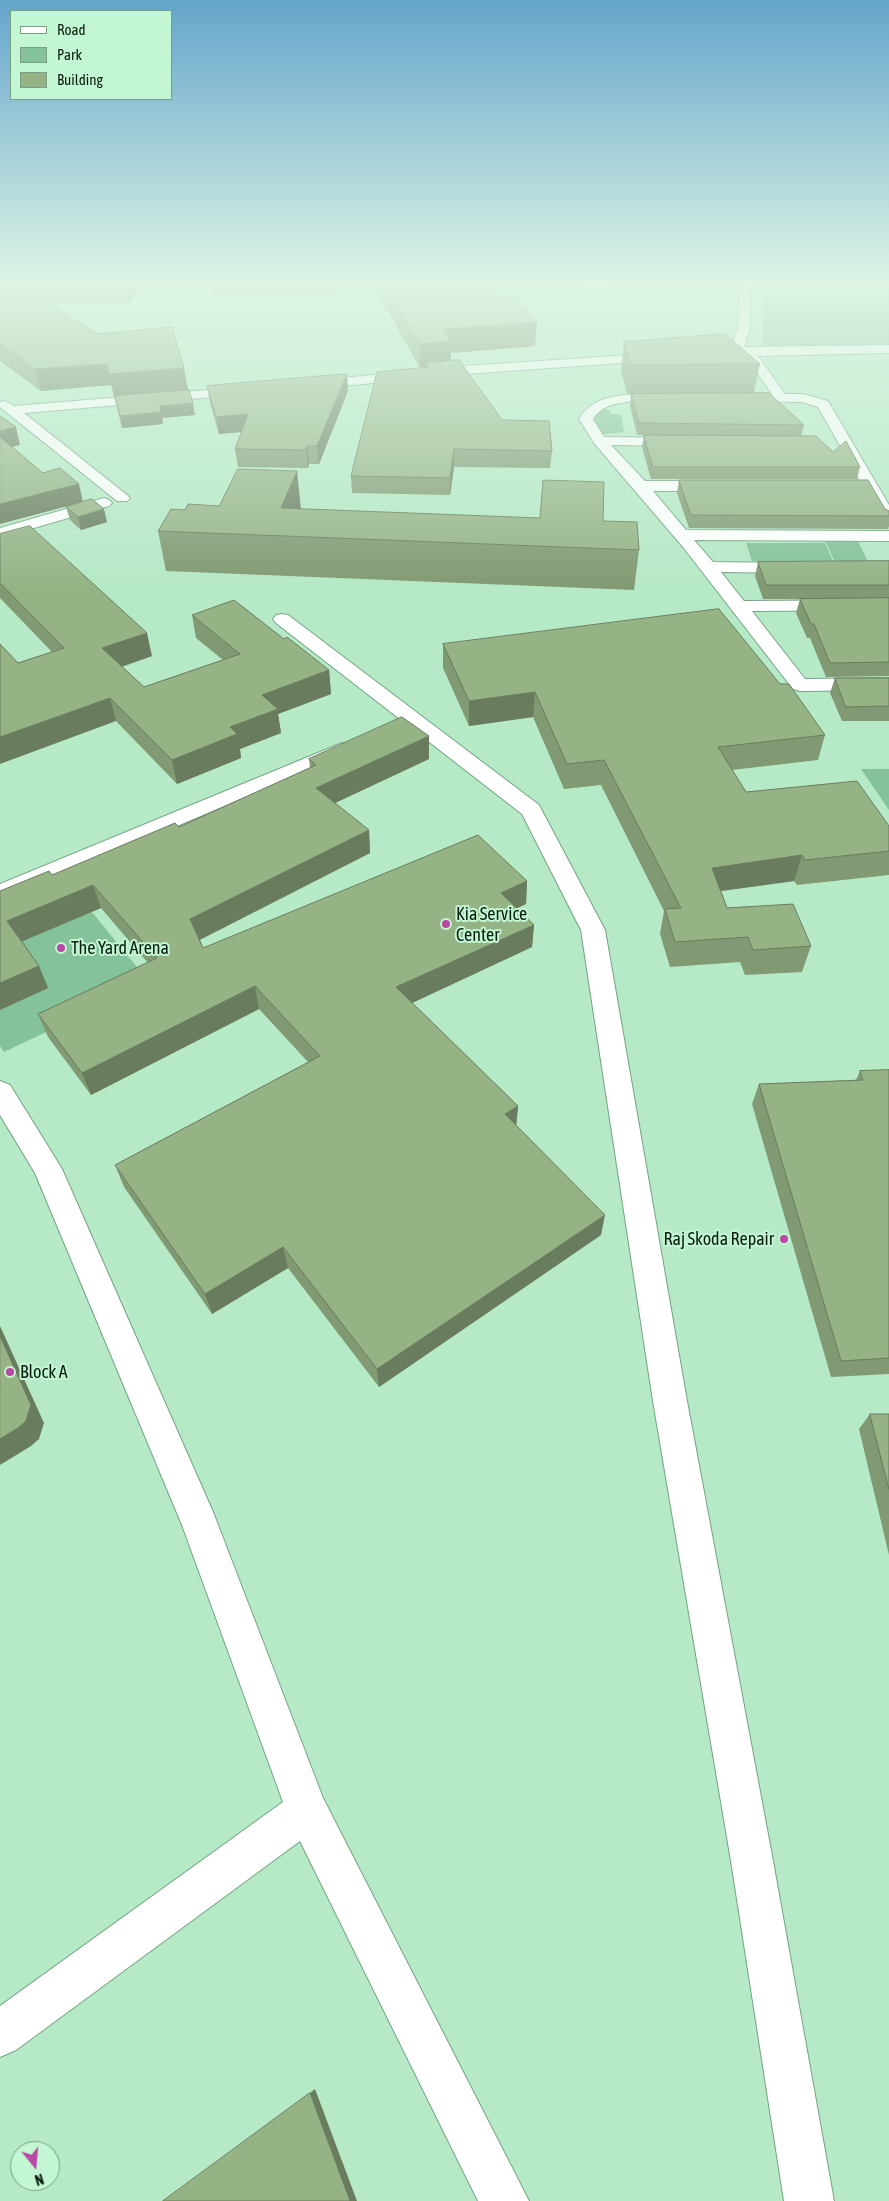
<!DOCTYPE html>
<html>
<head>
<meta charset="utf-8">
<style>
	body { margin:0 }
	#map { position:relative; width:889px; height:2201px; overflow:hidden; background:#b6e9c6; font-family:"Asap Condensed",sans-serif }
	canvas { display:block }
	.legend { position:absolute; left:10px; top:10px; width:162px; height:90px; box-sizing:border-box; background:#c3f6d2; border:1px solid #799f84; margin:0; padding:6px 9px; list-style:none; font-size:15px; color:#091c10 }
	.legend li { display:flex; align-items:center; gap:10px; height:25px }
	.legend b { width:25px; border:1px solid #799f84 }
	.north { position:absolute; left:10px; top:2141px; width:50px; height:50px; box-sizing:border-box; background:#c3f6d2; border:1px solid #799f84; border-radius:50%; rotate:163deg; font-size:14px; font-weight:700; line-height:20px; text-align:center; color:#091c10 }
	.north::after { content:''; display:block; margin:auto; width:18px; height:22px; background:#b849a6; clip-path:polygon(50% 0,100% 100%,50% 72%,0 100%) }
</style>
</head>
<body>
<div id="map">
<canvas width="889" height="2201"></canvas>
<ul class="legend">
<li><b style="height:6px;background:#fff"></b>Road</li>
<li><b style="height:14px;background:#84c299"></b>Park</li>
<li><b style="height:14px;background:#96b386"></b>Building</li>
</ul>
<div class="north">N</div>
</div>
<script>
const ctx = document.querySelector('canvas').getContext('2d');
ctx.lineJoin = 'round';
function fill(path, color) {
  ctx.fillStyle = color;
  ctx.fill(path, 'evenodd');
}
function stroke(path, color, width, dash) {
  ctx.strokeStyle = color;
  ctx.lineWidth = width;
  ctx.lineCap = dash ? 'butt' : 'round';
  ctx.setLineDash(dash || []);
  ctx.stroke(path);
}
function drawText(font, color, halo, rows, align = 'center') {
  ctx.font = font + ' "Asap Condensed",sans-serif';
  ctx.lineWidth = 4;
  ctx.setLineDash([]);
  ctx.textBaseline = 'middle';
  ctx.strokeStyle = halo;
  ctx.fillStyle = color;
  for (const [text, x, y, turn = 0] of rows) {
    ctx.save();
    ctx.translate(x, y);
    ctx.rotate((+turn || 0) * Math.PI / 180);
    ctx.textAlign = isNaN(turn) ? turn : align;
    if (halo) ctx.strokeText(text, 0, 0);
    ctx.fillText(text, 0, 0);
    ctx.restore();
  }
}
fill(new Path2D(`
	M785,280h34l19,6 24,-6h27v65l-126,3v-64z
	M599,409l10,1 2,4h10l3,18 -26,3 -8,-19z
	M825,541h33l10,21h-33z
	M746,543h79l8,18h-81z
	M861,769h28v41z
	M69,884l81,99 -146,69 -4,-6v-132z`), '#84c299');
const minor = new Path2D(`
	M570,280h12l4,3 47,-3h49l-5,3 -93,6z
	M747,280h12l-8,6 -1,41 -6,20 145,-2v8l-131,3 27,38h18l25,7 61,104v18l-6,-2 -2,-3 -63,-111 -16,-5 -70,-1 -2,-3 2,-3 5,-1h35l-26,-38 4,7 -6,4 -4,-1 -8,-12 -28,5 -6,-4 6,-4 28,-4 6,-20 2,-42z
	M659,353l6,4 -2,3 -198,14 -154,15 -7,-4 7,-4 154,-15z
	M245,387l5,1 2,3 -2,3 -226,19 103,82 3,3 -3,3h-10l-117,-94v-5l5,-1 9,5z
	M635,394l34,1 7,4 -7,4c-23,-1 -62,-7 -76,16l11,18 78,1 7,4 -7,4 -71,-1 34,36h72l5,2 3,3 -3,3 -5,2h-64l33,39 203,1v10l-195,-1 19,22 80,1 6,1 2,4 -2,4 -6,1 -72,-1 23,29 145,-1v10l-137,1 53,68 84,-1v12l-89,1 -7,-2 -110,-142 -89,-104 -15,-24c13,-21 33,-23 56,-25z
	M104,498l5,2 3,3 -3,3 -109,32v-10z
	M282,614l6,1 251,190 66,125 82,471 86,460 61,340h-50l-53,-340 -78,-460 -72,-471 -59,-116 -246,-191 -3,-4 3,-4z
	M342,743l7,2 3,4 -3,4 -349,148v-17z
	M0,1081l10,4 52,84 151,343 110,286 206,403h-51l-178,-360 -284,209 -16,7v-51l283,-204 -101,-277 -147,-352 -35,-58z`);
stroke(minor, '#74a483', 2);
fill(minor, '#fff');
fill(new Path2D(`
	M0,280h144l-15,24h-79l138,86 7,25 -33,3 1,6 -41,4 -11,-43 -70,6 -41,-30z
	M210,280h129l1,13 -128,4z
	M370,280h117l14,17 36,25 -2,24 -84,7v8l51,59 50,31 -2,17 -96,-1 -4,28 -98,-2 -1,-17 69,-108z
	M826,280h26l-15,3z
	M624,342l136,22 -6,29 50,32 -3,11 32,16 27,15 -3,12h-206l-9,-32 2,-12h-7l-7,-29 1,-12h-4l-6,-24z
	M207,386l141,5 -29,73h-10l-1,4 -70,-1 -3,-18 7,-17 -23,2 -9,-31z
	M297,471l3,38 303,12 36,29 -5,40 -468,-19 -8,-40 27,-21 34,-4z
	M679,480l206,29 4,2v15l-1,3 -199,-1 -12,-35z
	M66,507l41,15 -26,8 -11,-10z
	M0,534l152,122 -30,11 22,20 79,-27 -27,-22 -4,-23 92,24 45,31 2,24 -53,20 3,19 -41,16 1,9 -64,26 -61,-63 -98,-58 34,-11 -52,-54z
	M889,561v115l-63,1 -16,-39h-3l-11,-25 4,-14h-37l-8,-23 3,-14z
	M443,644l337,40 45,51 -7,25 -86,10 14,22 143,34v49l-92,10 -3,-4 -73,10 6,17 84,38 -9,26 -57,3 -5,-13 -70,5 -10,-33 4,-23 -63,-126 -37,4 -31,-72 -64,9 -26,-58z
	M835,678h54v43h-47l-12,-28z
	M309,759h120l-94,44 34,27 1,23 -170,87 3,8 324,-67 -1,23 -9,4 17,17 -2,22 -120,56 106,103 -2,20 85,109 -222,152 -91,-119 -76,46 -88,-127 -9,-22 193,-103 -49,-53 -168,86 -43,-58 -10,-23 110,-51 -47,-55 -79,33 17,25 9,22 -48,22v-119l52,-16 127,-48 131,-59z
	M889,1070v304l-58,3 -79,-273 7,-20 97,-4 4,-9z
	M870,1414h19v141l-30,-126z`), '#819a73');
fill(new Path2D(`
	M128,280h16l-15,24 -3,-20z
	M838,280h14l-15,3z
	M537,322l-2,24 -84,7v12l-25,-2v5h-6v-24l23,-15z
	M107,364l4,21 -70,6 -6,-22z
	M184,368l4,22 -74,6 -5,-22z
	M347,374l1,17 -29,73 -2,-18z
	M193,403l2,12 -33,3 1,6 -41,4 -2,-12 40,-10z
	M248,414l2,17 -31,3 -3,-17z
	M16,427l4,18 -20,5v-19z
	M307,446l2,18 -1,4 -2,-18z
	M454,449v18l-4,28v-17z
	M297,471l4,38 -20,-1z
	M79,484l4,18 -83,22v-20z
	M104,509l3,13 -26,8 -3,-13z
	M147,633l5,23 -44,15 -6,-23z
	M329,670l2,24 -53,20 3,19 -41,16 1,9 -64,26 -5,-24 58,-33 32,-32z
	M535,692l-2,25 -64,9v-25z
	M110,698l6,23 -116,43v-27z
	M429,736v23l-111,52 -2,-23z
	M369,830l1,23 -175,89 -5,-23z
	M802,855l-8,26 -88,12 6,-25z
	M527,881l-1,23 -26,12 1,-23z
	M93,885l8,23 -85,36 -9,-23z
	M534,925l-2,22 -135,63 -1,-23z
	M39,966l9,22 -48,22v-27z
	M255,986l4,23 -168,86 -9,-22z
	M518,1106l-2,22 -11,-14z
	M605,1215l-4,20 -222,152 -2,-18z
	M283,1247l5,21 -76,46 -7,-20z
	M0,1326l44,97 -5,16 -8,7 -31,19z
	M315,2089l42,112h-7l-40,-108z`), '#697d5e');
const building = new Path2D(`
	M0,280h128l-2,4h-108l79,50 75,-7 12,41 -75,6 -2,-10 -72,5 -35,-25z
	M382,280h105l14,17 14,-1 22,26 -94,7 8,12 -31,3z
	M725,334l35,30 -130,1 -6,-23z
	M459,360l43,60 47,1 3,30 -98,-2 -4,29 -99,-2 26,-104 51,-5 -2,-4z
	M347,374l-30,72h-10l-1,4 -71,-1 13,-35 -32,3 -9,-31z
	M189,390l4,13 -33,3 1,6 -41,4 -5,-20z
	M769,393l35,32 -165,-2 -8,-29z
	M0,416l16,11 -16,4z
	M644,435l172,1 17,16 13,-11 14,26h-207z
	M0,437l43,36 17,-5 19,16 -79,20z
	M238,469l59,2 -16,37 259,10 3,-38 61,2 -1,39 34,1 2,28 -481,-19 13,-22 14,1 3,-6 31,2z
	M679,480h189l17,29 4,2v5l-198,-1z
	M92,499l12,10 -26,8 -12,-10z
	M30,526l117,107 -45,15 42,39 96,-33 -48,-39 42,-15 50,39 3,-2 42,33 -67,25 16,14 -48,18 7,7 -65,26 -62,-62 -110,39v-93l18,19 46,-15 -64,-65v-49z
	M889,561v24h-123l-8,-23z
	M889,598v64l-59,1 -16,-39h-3l-11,-25z
	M719,609l61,75h9l36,51 -107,12 28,45 111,-11 32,45v25l-84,9 -3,-5 -90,13 15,40 66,-4 18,42 -58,4 -5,-13 -73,5 -10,-33 16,-1 -77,-148 -37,4 -32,-72 -66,9 -26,-57z
	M835,678h54v28l-43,1z
	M402,717l27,19 -113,52 53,42 -179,89 13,29 275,-113 49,46 -26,12 33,32 -138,62 122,119 -13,8 100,101 -228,154 -94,-122 -78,47 -90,-129 205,-109 -65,-70 -173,87 -44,-59 119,-56 -64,-73 -86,36 32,45 -39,17v-92l49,-20 3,4 123,-52 4,4 137,-62 -7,-6z
	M889,1070v288l-48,3 -82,-277 104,-4 -3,-9z
	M0,1336l31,69 -5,16 -8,7 -18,11z
	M870,1414h19v75z
	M310,2093l40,108h-187z`);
fill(building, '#96b386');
stroke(building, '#697d5e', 1);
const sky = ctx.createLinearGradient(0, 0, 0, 588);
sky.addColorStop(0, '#64a5cb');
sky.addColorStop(0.48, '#def5e5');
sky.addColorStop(1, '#def5e500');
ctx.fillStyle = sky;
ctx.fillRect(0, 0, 889, 588);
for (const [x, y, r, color] of [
	[446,924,5,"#b849a6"],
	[61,948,5,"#b849a6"],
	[784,1239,5,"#b849a6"],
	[10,1372,5,"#b849a6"]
]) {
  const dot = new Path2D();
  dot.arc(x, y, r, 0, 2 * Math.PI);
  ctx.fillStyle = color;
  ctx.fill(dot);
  stroke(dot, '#c3f6d2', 2);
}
drawText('18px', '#091c10', '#c3f6d2', [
	["Kia Service",456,914],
	["Center",456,935],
	["The Yard Arena",71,948],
	["Raj Skoda Repair",774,1239,"right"],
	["Block A",20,1372]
], 'left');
</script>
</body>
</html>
